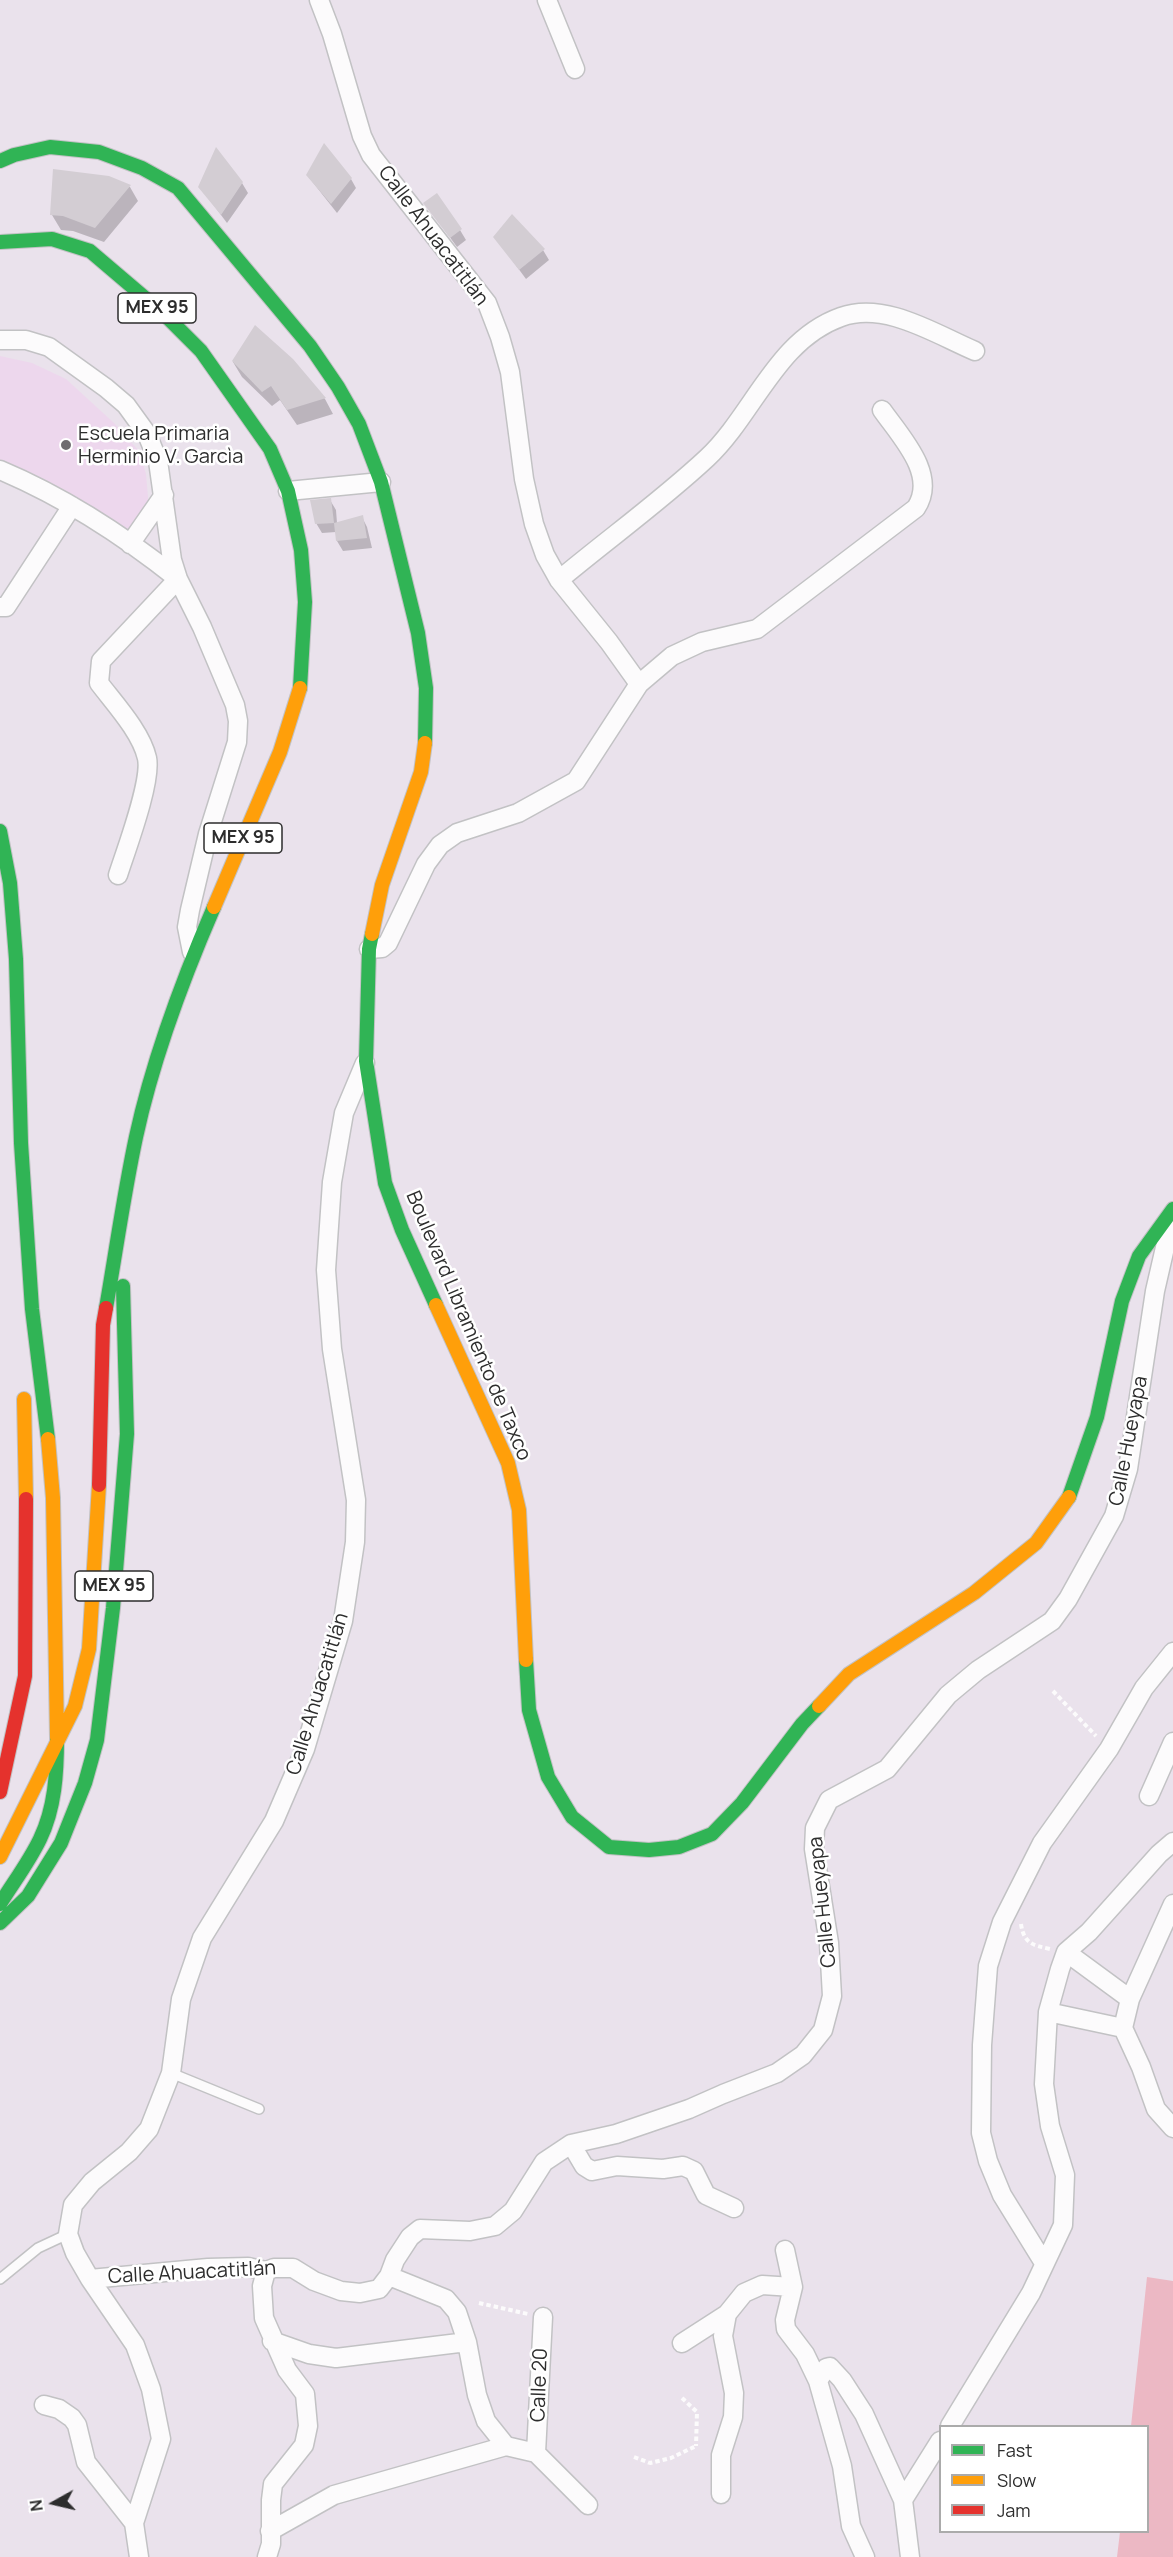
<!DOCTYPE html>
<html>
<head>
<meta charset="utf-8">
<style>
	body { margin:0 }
	#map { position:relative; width:1173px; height:2557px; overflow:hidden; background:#eae2ec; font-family:Manrope,sans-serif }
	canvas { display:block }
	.legend { position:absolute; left:939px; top:2425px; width:210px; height:108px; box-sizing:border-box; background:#fff; border:2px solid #ababab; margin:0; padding:8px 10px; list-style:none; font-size:18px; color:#2d2d2d }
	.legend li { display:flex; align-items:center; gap:12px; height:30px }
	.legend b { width:30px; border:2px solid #ababab }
	.north { position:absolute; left:24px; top:2473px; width:60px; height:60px; -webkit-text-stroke:4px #fff; paint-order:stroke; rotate:262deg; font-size:16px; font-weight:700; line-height:24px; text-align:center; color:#2d2d2d }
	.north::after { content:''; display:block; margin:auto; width:21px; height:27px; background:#2d2d2d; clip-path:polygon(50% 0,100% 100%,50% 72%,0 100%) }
</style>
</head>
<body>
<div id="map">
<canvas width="1173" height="2557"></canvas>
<ul class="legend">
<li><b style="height:8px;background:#30b455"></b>Fast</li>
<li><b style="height:8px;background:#ff9f0a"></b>Slow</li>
<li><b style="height:8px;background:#e5322d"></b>Jam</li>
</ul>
<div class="north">N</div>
</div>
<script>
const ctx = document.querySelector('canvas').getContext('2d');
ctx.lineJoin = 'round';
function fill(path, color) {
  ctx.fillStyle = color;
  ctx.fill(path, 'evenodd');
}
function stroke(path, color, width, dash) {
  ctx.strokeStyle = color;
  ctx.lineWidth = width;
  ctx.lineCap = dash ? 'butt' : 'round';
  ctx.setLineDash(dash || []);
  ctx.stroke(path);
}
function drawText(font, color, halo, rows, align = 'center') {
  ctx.font = font + ' Manrope,sans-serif';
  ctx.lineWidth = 5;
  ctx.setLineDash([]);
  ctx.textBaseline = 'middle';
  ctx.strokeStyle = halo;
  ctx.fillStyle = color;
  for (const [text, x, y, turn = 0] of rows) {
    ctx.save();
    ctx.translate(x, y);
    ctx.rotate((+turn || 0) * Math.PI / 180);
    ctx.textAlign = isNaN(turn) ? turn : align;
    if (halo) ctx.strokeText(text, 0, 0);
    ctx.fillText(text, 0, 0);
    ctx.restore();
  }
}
fill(new Path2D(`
	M0,356l32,7 34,16 48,44 25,28 7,23 3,35 -18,27 -43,-30 -38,-23 -50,-22z`), '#edd7ed');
fill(new Path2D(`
	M1147,2277l26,4v276h-56l3,-25h28v-106h-17z`), '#ecb8c4');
fill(new Path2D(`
	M307,175l44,4 5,9 -19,25z
	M109,178l21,9 8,14 -34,41 -31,-11 -12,-1 -9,-15z
	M242,183l6,10 -21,30 -27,-36z
	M425,203l35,27 6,10 -9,7z
	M495,237l48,13 6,10 -23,19z
	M292,360l33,39 8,15 -36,11 -17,-25 -8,6 -30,-29 -9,-15z
	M330,500l6,10 1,13 25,-6 5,10 5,21 -29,3 -6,-10 -1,-9 -14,1 -6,-10z`), '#0003');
fill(new Path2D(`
	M324,143l28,35 -21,26 -25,-29z
	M216,147l27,35 -22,33 -23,-28z
	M53,169l56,7 22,9 -36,43 -32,-12 -13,-1z
	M437,193l25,36 -12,9 -27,-35z
	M512,214l33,35 -26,21 -26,-33z
	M255,325l38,34 33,39 -39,12 -16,-24 -9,6 -30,-31z
	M331,498l3,25 -19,1 -5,-24z
	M363,515l4,23 -31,3 -2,-18z`), '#d3cdd3');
const lane = new Path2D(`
	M171,2073l88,36
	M0,2279l38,-31 30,-14`);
const street = new Path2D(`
	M319,0l13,34 30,102 9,19 116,148 13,34 10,35 14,107 10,45 11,31 14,25 50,62 30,42
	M547,0l28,69
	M0,340h26l23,7 57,41 20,17 21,29 11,27 14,99 6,19 24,48 33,78 3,16 -1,21 -29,92 -18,76 -3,17 5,25
	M0,470c64,27 124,66 178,109
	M288,491l93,-9
	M130,544l34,-49
	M559,580c49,-41 102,-79 148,-122 47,-44 69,-118 134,-141 44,-16 94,17 134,34
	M0,607h6l66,-101
	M118,875c8,-25 34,-94 29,-117 -6,-26 -32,-54 -48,-75l2,-22 77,-82
	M369,949l13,-1 6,-5 38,-79 14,-19 17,-12 61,-20 58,-32 63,-97 33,-28 30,-14 55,-13 159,-121c22,-33 -15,-71 -34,-98
	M1149,1796l24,-54
	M1173,1904l-43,95 -7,29 18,39 15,42 17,19
	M1066,1952l64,47
	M1048,2012l75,16
	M571,2144l13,22 8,5 25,-5 46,3 20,-3 11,5 12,24 28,13
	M785,2250l8,37 -8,33 1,9 19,25 13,27 24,85 9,60 14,31
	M1044,2263l-42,-68 -14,-34 -7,-28 1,-88 6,-79 14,-44 40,-79 67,-94 35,-61 29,-36
	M266,2271l-4,15 2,32 23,52 18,24 3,32 -4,19 -31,39 -2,16v44l-4,13
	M389,2276l57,23 11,13 10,30 10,53 9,26 20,25 30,7 52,52
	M90,2279l118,-11 40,-1 18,4 8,-3h19l21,13 27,10 19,2 19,-4 10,-13 6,-16 15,-23 10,-8 50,2 25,-5 18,-15 31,-49 27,-18 45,-10 73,-25 34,-15 54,-21 26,-18 20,-25 9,-34 -3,-53 -15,-94 1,-21 14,-28 58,-31 61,-74 30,-25 74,-49 16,-22 46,-83 14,-47 27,-178 17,-74
	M272,2341l37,13 27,4 131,-16
	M682,2343l45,-29 17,-21 18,-8 31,2
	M818,2381l8,-13 4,-1 12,13 22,34 39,86 7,57
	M44,2405l15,4 13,9 5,7 9,37 48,61
	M950,2426l81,-133 32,-68 2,-50 -15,-49 -6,-42 4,-72 12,-43 6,-17 23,-20 70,-78 14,-12
	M536,2453l7,-136
	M721,2494v-39l12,-38 1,-24 -11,-57 4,-22
	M903,2500l37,-59
	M270,2531l64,-36 172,-49
	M139,2557l-5,-34 27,-84 -10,-50 -16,-44 -45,-66 -15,-26 -7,-19 5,-29 19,-23 37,-30 20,-23 22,-56 10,-74 21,-61 72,-117 31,-72 38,-128 12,-79 1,-42 -24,-151 -6,-79 6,-88 12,-69 21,-50`);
const fast = new Path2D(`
	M0,161l14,-6 36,-8 49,5 43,16 36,20 132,158 28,41 21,37 22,58 37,151 8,55 -1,55
	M0,242l52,-3 38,12 74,63 37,37 69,98 18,42 13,59 4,52 -5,86
	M0,831l10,52 6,76 5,184 11,166 16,130
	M372,934l-3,15 -3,112 19,122 17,47 34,75
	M106,1308c10,-57 18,-115 30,-171 17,-79 46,-156 78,-230
	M1069,1497l28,-80 25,-116 17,-45 34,-47
	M526,1660l3,50 19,67 24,40 37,30 40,3 30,-3 33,-13 30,-31 60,-79 17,-18
	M0,1904c13,-21 29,-42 40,-65 15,-31 17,-66 17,-101
	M0,1923l28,-27 33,-53 24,-60 12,-43 16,-132 14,-174 -4,-148`);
const slow = new Path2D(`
	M214,907l66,-155 20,-64
	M372,934l10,-49 39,-113 4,-29
	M436,1305l72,158 11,47 7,150
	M24,1399l2,100
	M48,1439l5,59 4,240
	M819,1706l30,-32 125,-81 62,-50 33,-46
	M0,1857l75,-151 14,-57 10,-164`);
const jam = new Path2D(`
	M99,1485l4,-160 3,-17
	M0,1792l25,-116 1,-177`);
stroke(lane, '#c2c2c4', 12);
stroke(street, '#c2c2c4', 21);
stroke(fast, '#c2c2c4', 16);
stroke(slow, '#c2c2c4', 16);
stroke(jam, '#c2c2c4', 16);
stroke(new Path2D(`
	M1053,1691l43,45
	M1021,1924c3,20 12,21 29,25
	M479,2303l49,11
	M682,2398l15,14 -1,34
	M634,2457l16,6 21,-5 25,-12`), '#fcfbfc', 4, [4.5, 3]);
stroke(lane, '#fcfbfc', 9);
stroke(street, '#fcfbfc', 18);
stroke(fast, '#30b455', 14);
stroke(slow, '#ff9f0a', 14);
stroke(jam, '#e5322d', 14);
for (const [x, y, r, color] of [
	[66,445,6,"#6f6c70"]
]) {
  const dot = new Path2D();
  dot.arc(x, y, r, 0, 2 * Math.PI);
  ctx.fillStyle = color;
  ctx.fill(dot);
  stroke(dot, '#fff', 2);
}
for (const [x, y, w] of [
	[157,308,78],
	[243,838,78],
	[114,1586,78]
]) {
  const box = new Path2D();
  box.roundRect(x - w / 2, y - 15, w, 30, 4.5);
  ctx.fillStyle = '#fff';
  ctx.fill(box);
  stroke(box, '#2d2d2d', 1.5);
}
drawText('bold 18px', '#2d2d2d', null, [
	["MEX 95",157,308],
	["MEX 95",243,838],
	["MEX 95",114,1586]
]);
drawText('20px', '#2d2d2d', '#fff', [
	["Calle Ahuacatitlán",433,236,53],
	["Boulevard Libramiento de Taxco",468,1326,67],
	["Calle Hueyapa",1129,1441,-79],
	["Calle Ahuacatitlán",318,1694,-73],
	["Calle Hueyapa",823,1902,-96],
	["Calle Ahuacatitlán",192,2273,-3],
	["Calle 20",540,2385,-88]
]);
drawText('20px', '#2d2d2d', '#fff', [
	["Escuela Primaria",78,434],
	["Herminio V. Garcìa",78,457]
], 'left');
</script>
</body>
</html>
